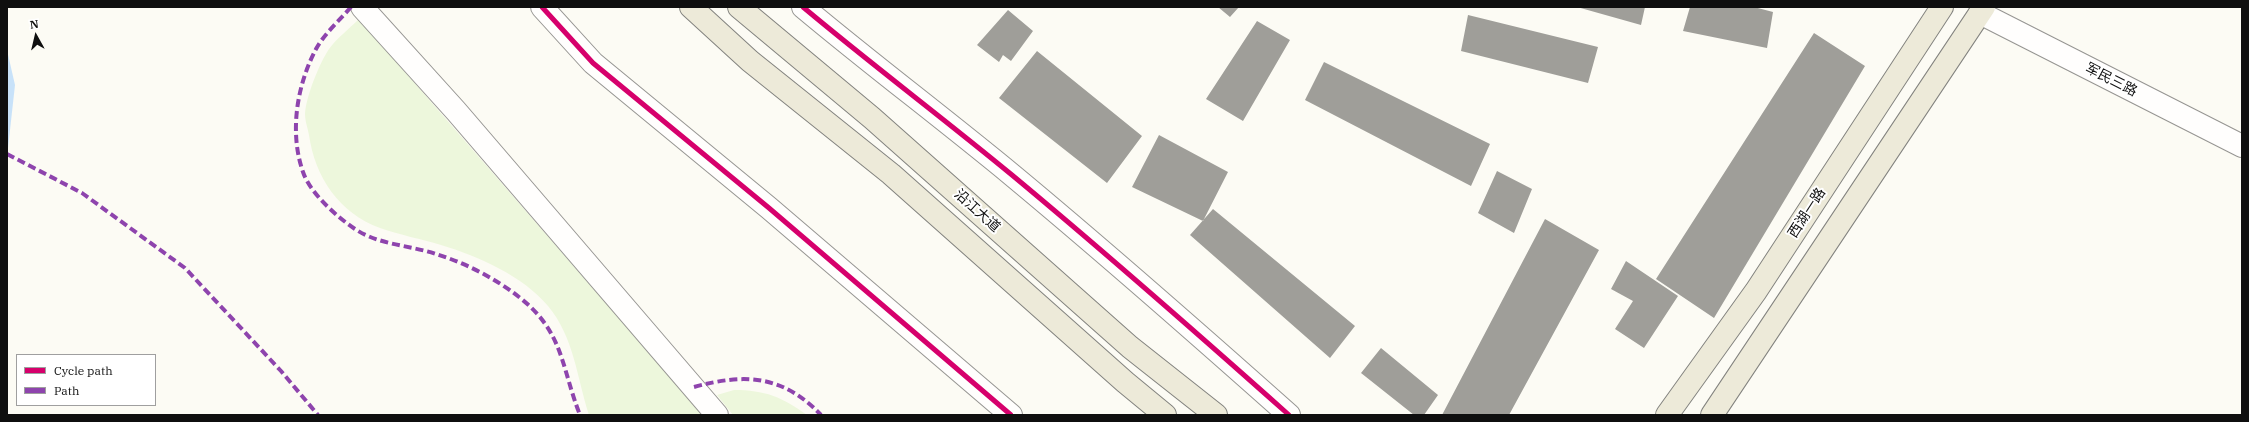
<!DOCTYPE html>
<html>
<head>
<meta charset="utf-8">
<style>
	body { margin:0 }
	#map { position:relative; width:2249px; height:422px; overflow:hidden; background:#fcfbf4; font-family:"IBM Plex Serif",serif }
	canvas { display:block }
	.frame { position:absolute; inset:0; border:8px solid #0f0f0f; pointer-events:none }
	.legend { position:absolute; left:16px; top:354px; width:140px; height:52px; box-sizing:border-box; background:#fff; border:1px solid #9f9f9f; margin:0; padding:5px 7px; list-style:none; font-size:12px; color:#0f0f0f }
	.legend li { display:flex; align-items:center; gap:8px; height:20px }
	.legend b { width:20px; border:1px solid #9f9f9f }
	.north { position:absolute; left:16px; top:16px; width:40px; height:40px; -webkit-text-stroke:3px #fff; paint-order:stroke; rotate:352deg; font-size:11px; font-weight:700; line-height:16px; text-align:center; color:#0f0f0f }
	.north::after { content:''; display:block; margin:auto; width:14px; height:18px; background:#0f0f0f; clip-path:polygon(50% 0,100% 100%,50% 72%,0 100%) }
</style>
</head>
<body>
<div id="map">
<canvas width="2249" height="422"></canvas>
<div class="frame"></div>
<ul class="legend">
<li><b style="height:5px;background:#d6006c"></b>Cycle path</li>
<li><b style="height:5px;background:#8e44ad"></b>Path</li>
</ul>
<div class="north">N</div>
</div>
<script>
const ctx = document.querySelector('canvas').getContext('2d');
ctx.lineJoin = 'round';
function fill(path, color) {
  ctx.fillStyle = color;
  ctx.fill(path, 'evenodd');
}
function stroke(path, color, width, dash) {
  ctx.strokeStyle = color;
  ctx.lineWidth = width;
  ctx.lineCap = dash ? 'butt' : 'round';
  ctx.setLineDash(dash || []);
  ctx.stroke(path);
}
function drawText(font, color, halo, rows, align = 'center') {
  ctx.font = font + ' "IBM Plex Serif","Noto Sans SC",serif';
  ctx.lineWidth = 4;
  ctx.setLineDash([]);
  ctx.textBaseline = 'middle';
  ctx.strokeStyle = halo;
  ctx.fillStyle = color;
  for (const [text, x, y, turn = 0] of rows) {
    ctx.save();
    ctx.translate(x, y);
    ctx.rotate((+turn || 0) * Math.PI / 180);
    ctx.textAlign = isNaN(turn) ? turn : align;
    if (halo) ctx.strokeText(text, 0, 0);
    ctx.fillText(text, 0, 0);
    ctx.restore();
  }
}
fill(new Path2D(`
	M359,19l344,396h-114c-12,-37 -15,-78 -41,-109 -25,-30 -70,-50 -107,-61 -20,-6 -41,-10 -61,-17 -41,-15 -65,-51 -71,-93 -1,-6 -4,-14 -4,-21 1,-17 14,-50 24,-65 8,-11 20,-20 30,-30z
	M734,390c31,0 48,7 73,25h-74l-16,-20z`), '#edf7dc');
fill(new Path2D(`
	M7,50l8,35 -8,72z`), '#c8e2f9');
fill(new Path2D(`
	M1218,7h21l-9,10z
	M1577,7h68l-4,18z
	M1690,7h64l19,5 -6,36 -84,-17z
	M1008,10l25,21 -22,30 -8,-6 -4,7 -22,-17z
	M1468,15l130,32 -10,36 -127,-32z
	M1257,21l33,19 -47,81 -37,-22z
	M1814,33l51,33 -151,252 -58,-39z
	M1037,51l105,85 -35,47 -108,-85z
	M1324,62l166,82 -19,42 -166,-86z
	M1159,135l69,37 -25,49 -71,-34z
	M1497,171l35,18 -18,44 -36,-20z
	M1213,209l142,117 -25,32 -140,-123z
	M1545,219l54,31 -90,165h-67z
	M1626,261l52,35 -34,52 -29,-19 18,-28 -22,-12z
	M1381,348l57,47 -14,20h-10l-53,-42z`), '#9f9e99');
const minor = new Path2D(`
	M362,7l94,104 261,304
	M542,7l51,56 176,145 242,207
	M803,7c68,57 140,111 209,168 94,78 186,159 277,240
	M1980,13l262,133`);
const major = new Path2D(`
	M691,7l59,54 141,113 234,208 40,33
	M739,7l133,111 258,229 86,68
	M1667,415l89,-124 186,-284
	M1712,415l272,-408`);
stroke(minor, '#969592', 24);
stroke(major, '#83837f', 24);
stroke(minor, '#fffefd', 22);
stroke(major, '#edead9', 22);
stroke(new Path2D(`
	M351,7c-11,13 -27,27 -35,42 -19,36 -27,83 -13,123 7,21 34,45 52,57 24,16 54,16 81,25 29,9 59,24 83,43 45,35 42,70 61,118
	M7,154l75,39 103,75 96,103 37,44
	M694,387c51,-14 89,-12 127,28`), '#8e44ad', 4, [8, 4]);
stroke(new Path2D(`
	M542,7l51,56 176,145 242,207
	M803,7c68,57 140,111 209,168 94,78 186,159 277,240`), '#d6006c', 5);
drawText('14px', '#0f0f0f', '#fff', [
	["军民三路",2111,80,27],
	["沿江大道",977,211,42],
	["西湖一路",1807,213,-57]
]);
</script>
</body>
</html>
